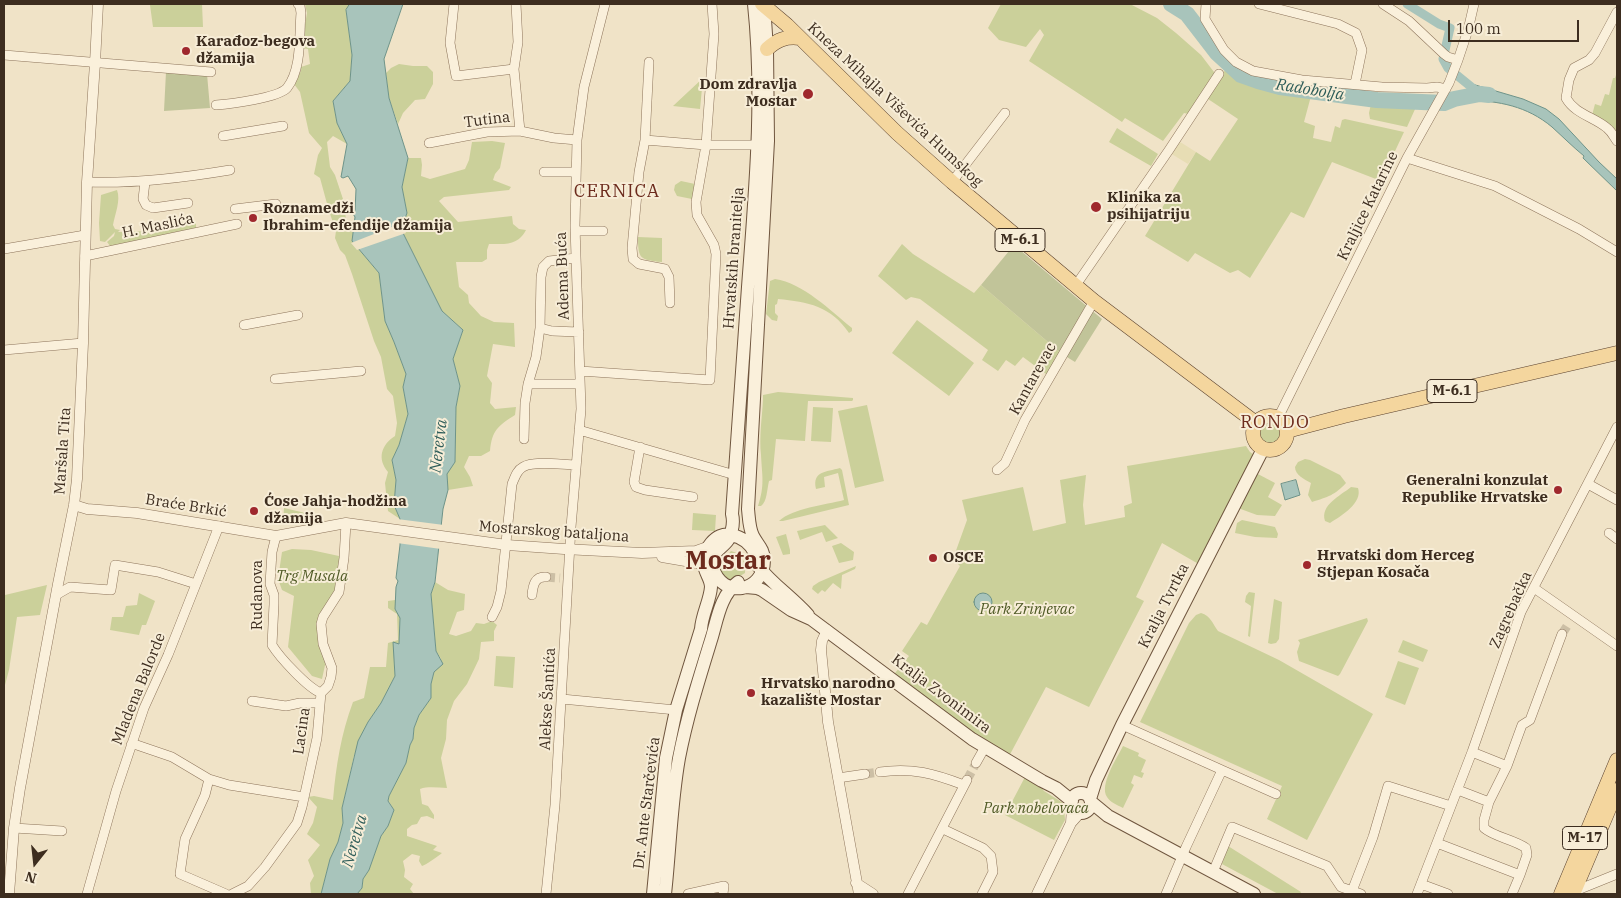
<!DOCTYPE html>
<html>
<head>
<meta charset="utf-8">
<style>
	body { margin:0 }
	#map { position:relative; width:1621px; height:898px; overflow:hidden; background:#f0e3c7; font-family:"IBM Plex Serif",serif }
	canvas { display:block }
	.frame { position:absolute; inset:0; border:5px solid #3d2d1f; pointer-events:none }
	.north { position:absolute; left:10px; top:838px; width:50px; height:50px; -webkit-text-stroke:4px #f7edd7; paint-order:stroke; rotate:196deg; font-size:14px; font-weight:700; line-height:20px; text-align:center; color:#3d2d1f }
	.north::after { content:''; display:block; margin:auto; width:18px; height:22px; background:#3d2d1f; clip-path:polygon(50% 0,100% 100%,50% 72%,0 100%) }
	.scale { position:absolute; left:1448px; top:20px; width:131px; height:22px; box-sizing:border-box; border:2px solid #3d2d1f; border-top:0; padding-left:6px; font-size:15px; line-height:18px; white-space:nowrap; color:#3d2d1f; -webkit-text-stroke:4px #f7edd7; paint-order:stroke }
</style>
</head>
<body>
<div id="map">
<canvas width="1621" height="898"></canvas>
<div class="frame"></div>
<div class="north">N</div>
<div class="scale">100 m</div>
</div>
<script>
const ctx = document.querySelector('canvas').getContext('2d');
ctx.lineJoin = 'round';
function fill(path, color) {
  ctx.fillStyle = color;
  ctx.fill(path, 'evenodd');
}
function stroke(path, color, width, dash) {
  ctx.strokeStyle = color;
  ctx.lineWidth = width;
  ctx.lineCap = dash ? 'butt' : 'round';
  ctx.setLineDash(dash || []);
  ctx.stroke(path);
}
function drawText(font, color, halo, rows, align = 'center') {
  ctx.font = font + ' "IBM Plex Serif",serif';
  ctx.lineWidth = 4;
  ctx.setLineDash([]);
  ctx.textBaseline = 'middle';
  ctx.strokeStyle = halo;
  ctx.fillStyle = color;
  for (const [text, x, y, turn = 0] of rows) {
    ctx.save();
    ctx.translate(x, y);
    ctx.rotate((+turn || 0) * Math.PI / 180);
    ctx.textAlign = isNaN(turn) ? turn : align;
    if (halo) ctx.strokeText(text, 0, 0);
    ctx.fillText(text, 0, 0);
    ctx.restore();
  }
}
fill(new Path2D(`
	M1177,140l19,12 -8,12 -18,-11z`), '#e7ddb4');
fill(new Path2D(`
	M170,4h32l1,23h-50l-3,-22z
	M305,4h45l-4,6 6,45 -2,26 -17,20 4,22 10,21 -14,-8 -6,6 3,25 5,8 9,27 2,18 6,8 2,-1 -2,14 27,32 6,48 9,21 12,32 -3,13 5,27 -9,31 -7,15 4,20 -2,25 6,14 -12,-8 -3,-28 3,-11c-11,-13 -7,-27 7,-36l2,-13 -4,-27 -6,-7 -6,-32 -7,-16 -22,-67 -7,-19 -5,-5 -5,-12 1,-7 -7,-20 -9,-33 -6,-4 4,-19 4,-7 -13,-15 -9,-41 -6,-8 7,-13v-4l9,-3 -2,-15 -7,-1 6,-35z
	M1001,4h129l27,14 19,15 25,22 16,21 -25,39 -8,-2 -21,28 -38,-23 -3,4 -93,-61 15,-26 -4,-6 -14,18 -27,-7 -11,-12z
	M399,64l14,2h14l6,6v12l-8,15 -10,1 -12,13 -5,11 -9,-26 -3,-25 5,-5z
	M1226,69c25,16 55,26 85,27l-7,26 11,4 -2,12 18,4 4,-16 5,2 2,-8 3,-1 59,13 -23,49 -49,-19 -28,56 -13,-6 -41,66 -12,-8 -8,3 -35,-20 -7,9 -43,-26 51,-84 14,9 28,-42 -33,-22z
	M1616,75l1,1v63l-26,-20 4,-15 6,2 4,-12 4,1 4,-17h2z
	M703,78l-3,31 -27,-3z
	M1371,104l45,3 -9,20 -37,-8 -1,-6z
	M1117,128l41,26 -7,12 -42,-24z
	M492,141l13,2 -5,25 -5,6 -2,6 18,7 -2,3 -65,7 -5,4 19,21 54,-6 1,8 6,5 7,1c-8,16 -22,14 -37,14l-2,6v9l-5,3h-26l3,25 9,8 1,8 12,13 13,6 20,1 1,24 -22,-3 -6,32 5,7 -2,20 5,6 21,-2 -1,8c-17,11 -23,15 -25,36l-9,5h-12l-5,11 6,10 3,9 -25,4 -1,-17 8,-11 1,-55 4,-21 -7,-27 10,-29 -21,-19 -41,-82 6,-16 -5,-26 6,-29h13l1,7 -1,11 9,3 35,-10 4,-9 3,-18z
	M681,181l14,3 -3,15 -15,-3 -3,-6 1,-5z
	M117,190c4,10 -2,24 -4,35l2,4 5,1 -2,2 30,-1 3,4c12,-8 30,-17 45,-12v6l-30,5 -7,5 -48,8 -4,-5 7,-6 1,-4 -10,10 -5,-1 -1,-18 2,-28z
	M638,237l24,1v24c-22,-2 -24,-3 -24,-25z
	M902,244l11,10 61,39 7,-8 81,69 -12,23 -27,-20 -8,9 -9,-6 -8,11 -16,-11 6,-10 -68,-51 -9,-2 -5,3 -28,-24z
	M775,279c28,4 56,32 77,49v3l-3,2c-18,-27 -41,-31 -71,-34l-1,5 -2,1v8l3,3 -1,5 -5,-1 -6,-6 4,-33z
	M917,320l57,43 -25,33 -57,-43z
	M778,392l75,6v2l-1,1h-44l-3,40 -29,-2 -4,41 -3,1c-2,8 -2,21 -8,25h-3c7,-21 4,-30 3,-51 -2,-18 1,-37 2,-55v-5z
	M867,405l17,76 -29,7 -17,-77z
	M813,407l20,1 -2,34 -20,-1z
	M1260 434a10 10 0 1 1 20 0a10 10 0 1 1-20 0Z
	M1246,446l4,6 9,6 -57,108 -40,-23 -26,54 8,4 -55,106 -43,-20 -39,73 -116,-82 18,-22 -7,-5 19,-29 6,3 33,-59 -7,-7 14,-39 -5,-20 61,-13 10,44 33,-8 -6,-43 26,-5 -3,30 2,20 40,-8 -1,-11 8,-3 -5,-37z
	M1305,459l5,1 30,15 6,8c-11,12 -18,14 -34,19l-4,-7 3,-12c-7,-4 -16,-8 -16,-16l3,-5z
	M840,468l2,2 7,35 -66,16h-4c14,-13 46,-16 65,-21l-6,-27 -14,4 1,10 -9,2c-4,-18 10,-17 24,-21z
	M1256,473l19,10 -7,14 14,8 -7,11 -18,-1 -19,-7z
	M1351,487l7,1c5,15 -17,28 -28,35l-5,-2c-5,-16 15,-25 26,-34z
	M284,508l30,7 2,1 -33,8z
	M693,513l23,2 -1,16 -23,-1z
	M1242,520l33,7 3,7 -1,4 -22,-1 -20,-4 2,-10z
	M825,525l13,13 -12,4 -4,-10 -22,8 -3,-9z
	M786,534l4,16v4l-7,1 -7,-18z
	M841,543l13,9 -1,8 -14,3 -7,-17z
	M292,549l19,1 28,6 3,2 -4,29 -20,36 9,33 -5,23 -10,-3 -24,-29 6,-51 -12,-6 -4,-11 4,-27z
	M731,551c11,3 15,10 14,22l-18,11 -10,-17z
	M856,566l-1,3 -13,6 -1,14 -8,-6 -8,9 -3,-2 -4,4 -6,-5 1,-3 6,-4z
	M398,581l-3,28 5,8 -1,27 -5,-1 1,33 -14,27 -13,19 -14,34 -12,52 1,15 -5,19 -8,17 -9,35h-10l-1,-11 4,-7 -6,-16 12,-15 -13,-11 6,-11 4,-16 -9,-10 6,-1 19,4c3,-34 8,-66 20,-98l11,-4 6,-31h16l2,-24 10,-3 -1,-26 -9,-6v-7l7,-1 1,-13z
	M435,582l13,8 17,4 -1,16 -7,2 -8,22 7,2 15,-5 5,-8 8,1 8,-3 5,4 -3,6v10l-13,1 -2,17 -12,25 -13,17 -7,19 -1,19 -5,19 6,30c-9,0 -18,-2 -27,1l2,15 6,2 6,9v4l-7,-3 -6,1 -4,7 -5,1 -5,4v7l30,10 -4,4 9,3c-4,3 -16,12 -20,13l-3,-5 1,-5 -8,-2 -9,7 2,9 -1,7 9,7 -3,5 4,5h-57l5,-6 1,-9 6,-9 12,-34 7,-10 6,-16 -6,-10 1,-4 17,-33 4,-18 3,-6 1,-11 5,-13 12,-17v-14l3,-12 7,-13 -5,-8 -5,-57z
	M47,585l-7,30 -23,2 -8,53 -4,15h-1v-84l1,-6z
	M1249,592l6,1 -5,44 -2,-1 3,-30 -6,-4 1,-6z
	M139,593l16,8 -9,24h-4l-3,10 -29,-5 2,-13h11l3,-11 11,-1z
	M1274,599l8,3 -3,37 -3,4 -5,1 -3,-1z
	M1201,613c10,3 11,10 17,18l61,29 94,54 -66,126 -40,-21 15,-33 -142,-64 49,-99 7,-8z
	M1367,618l1,3 -28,53 -2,2 -39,-15 -2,-9 3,-9 -2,-3z
	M1403,640l25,10 -5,12 -25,-10z
	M496,656l19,1 -2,31 -19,-2z
	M1398,661l21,7 -14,37 -20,-8z
	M1123,746l16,7 -1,3 8,4 -5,12 3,1 -2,5 -8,-3 -3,8 3,2 -11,23c-6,-3 -13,-6 -16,-11 -8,-12 10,-39 16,-51z
	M1025,777l15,9 4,5 19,12 1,5 1,12 -11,20 -49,-25z
	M1228,846l73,46 -1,2h-22l-56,-30z`), '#cbd09a');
fill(new Path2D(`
	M166,72l41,2 3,34 -46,3z
	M1014,245l88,74 -27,43 -13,-8 -81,-69z`), '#c1c499');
const water = new Path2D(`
	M350,4h53l-19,55 5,39 19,60 -6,29 5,26 -6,16 41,82 21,19 -10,29 7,27 -4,21 -1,55 -8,12 1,16 -5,19 -8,73 -4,12 5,57 7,13 -9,8 -3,12v14l-12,17 -5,13 -1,11 -3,6 -4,18 -17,33 -1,5 6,9 -6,16 -7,10 -12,34 -6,9 -1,9 -5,6h-36l9,-35 8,-17 5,-19 -1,-15 16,-67 10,-19 13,-19 14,-27 -2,-34 6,2 1,-26 -5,-9 1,-22 2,-6 -2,-3 4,-33v-26l-6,-14 2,-25 -4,-20 7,-15 9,-31 -5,-27 3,-13 -12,-32 -9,-21 -6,-48 -27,-32 3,-24 -3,-5h3l1,-23 -8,-13 -5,2 -2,-1 6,-33 -10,-21 -4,-22 17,-20 2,-26 -6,-45z
	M1472,84l51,15 23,10 13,10 40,43 18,17v12l-34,-33 1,-2c-11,-9 -21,-19 -32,-29 -25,-21 -53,-26 -84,-27z
	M1296,480l4,15 -15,5 -4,-16z
	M974 602a9 9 0 1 1 18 0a9 9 0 1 1-18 0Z`);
fill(water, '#a8c4bb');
stroke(water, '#6e9389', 1);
fill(new Path2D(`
	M407,221l-3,8 2,4 -49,17 -6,-7z
	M397,519l47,6 -3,24 -44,-6z`), '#f0e3c7');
stroke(new Path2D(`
	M1407,4l32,20 11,4 -7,31 5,9 32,26`), '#a8c4bb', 9);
stroke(new Path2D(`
	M1171,4l16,10 30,39 24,22 17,6 22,6 97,13 67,3 10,-4 26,-5 9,1`), '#a8c4bb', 16);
stroke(new Path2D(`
	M546,577l14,1
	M1562,634l7,-11
	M865,774l15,-2
	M967,780l9,-17`), '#ccbfa5', 9, [9, 4.5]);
const minor = new Path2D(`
	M454,4l-4,39 6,33 58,-7
	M516,4l2,38 -4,27 6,62
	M1206,4l-1,15 19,31 12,12 17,9 49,9 80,7 45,1 10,-1 9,2
	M1259,4l79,20 18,9 6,17 -7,34
	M1383,4l26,17 35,33 4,3 10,3
	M1617,12l-22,41 -6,7 -15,8 -5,12 -3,18c9,16 28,19 41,30 5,4 7,9 10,13
	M4,55l207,17
	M649,62l-4,78 -6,32 -7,76 1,11 6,5 26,5 4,8 1,26
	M216,105c14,-1 62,-7 71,-17 15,-19 12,-52 14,-75l-1,-7 -2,-2
	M223,136l60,-10
	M645,140l61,5h51
	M429,143l58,-11 33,-1 34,7 23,2
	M1407,158l88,28 84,43 38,23
	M544,172h32
	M87,182c48,2 95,-4 143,-12
	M145,182l-2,17 3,6 7,3 35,-5
	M952,182l53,-69
	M235,209l41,-5
	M575,231h28
	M4,249l81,-14
	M85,256l152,-32
	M576,258l-27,3 -6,6 -2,10 -1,51 12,3 27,1
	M1076,285l93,-135 50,-76
	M244,325l54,-10
	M4,350l79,-7
	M580,371l130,9 6,-126 -2,-9 -17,-30 -1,-13 10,-57 8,-111 -2,-30
	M275,379l86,-8
	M528,384h52
	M1278,418l129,-260 42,-75 9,-23 10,-30 6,-26
	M579,430l156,45
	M524,439l1,-36 3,-19 8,-27 4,-29
	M640,447l-6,35 2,5 9,3 48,7
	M997,470l8,-7 20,-43 69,-119
	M1588,484l29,16
	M1609,533l8,6
	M276,536l-4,16 -2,32 4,11v9l-2,41c8,13 36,43 49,48
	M1534,588l83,58
	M56,595l14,-8 41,3 4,-25 43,7 38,12
	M532,595c1,-10 3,-19 14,-18
	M492,617l5,-10 4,-16 11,-107c3,-7 5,-14 11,-17 11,-7 40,-2 53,-2
	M562,699l114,11
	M252,701l34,5 14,-3h20
	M1122,725l100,45 -36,77 -20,47
	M131,745l3,-1 38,13 37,22 20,6 75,12
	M1472,752l35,14 15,-41 8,-5 32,-86
	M976,763l9,-16
	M1222,770l54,24
	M880,772c32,-5 55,2 84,13
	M838,778l27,-4
	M209,779l-4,16 -20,44 -5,35 46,20
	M1458,790l31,12 18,-36
	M1489,802l-5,18v8c10,9 29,11 42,20l1,7 -7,20
	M14,828l48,3
	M943,829l40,19 8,8 2,16 -11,22
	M1437,843l83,32 -8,19
	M1213,872l19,-45 95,39 14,21 20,7
	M1421,884l27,10
	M1352,891l21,-54 15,-51 63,20
	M1575,891l42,-17
	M87,894l29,-103 28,-83 24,-53 51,-129
	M232,894l16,-8 17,-19 32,-44 5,-16 15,-69 4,-45 7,-7 3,-9 1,-9 -9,-24 -2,-20 2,-7 16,-25 5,-34 2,-35
	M546,894l9,-89 16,-278 10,-118 -6,-183 2,-86 7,-53 21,-83
	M688,894l36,-8 -1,8
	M908,894l59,-114
	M1417,894l55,-142 49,-140 96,-185`);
const tertiary = new Path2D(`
	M74,505l13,4 50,4 139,23 70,-13 161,22 57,4 78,4 54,-2 14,-5
	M662,557l35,6 12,5
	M827,630l-5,11 -1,9 7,72 31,172
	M1071,823l1,-16
	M856,883l17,11
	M9,894l5,-66 6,-40 38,-204 16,-79 3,-26 6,-136 4,-161 8,-119 3,-59
	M1037,894l34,-71 9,-10`);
const secondary = new Path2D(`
	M754,4c10,95 1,189 -6,283 -6,76 -10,151 -16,227 2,8 0,18 -4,26 -7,10 -20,13 -15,28 9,31 51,25 51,-8 0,-11 -7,-16 -11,-24 -4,-8 -4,-18 -5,-27l20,-368 -1,-92 -3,-44
	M758,566c15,19 34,31 50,49
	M746,587l11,1 5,2 29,20 20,9 161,120 70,42 14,7 16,13
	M1071 803a10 10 0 1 1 20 0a10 10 0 1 1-20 0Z
	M1090,799l6,-19 26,-55 141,-276
	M1091,802l17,14 146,78
	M653,894l13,-136 10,-48 25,-81c1,-15 9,-28 10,-42 0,-8 -6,-14 -7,-22 -2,-15 12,-34 27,-30 11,2 19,8 24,18
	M665,894c5,-45 6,-91 14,-136 8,-41 20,-79 32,-118 6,-19 9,-45 27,-58`);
const primary = new Path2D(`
	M762,4l25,21 110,108 55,49 142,119 162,122
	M767,49c10,-9 19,-13 33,-11
	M1253 433a17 17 0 1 1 34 0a17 17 0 1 1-34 0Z
	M1287,431l57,-15 273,-63
	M1561,894l56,-134
	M1573,894l44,-104`);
stroke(minor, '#8d745b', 10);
stroke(tertiary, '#8d745b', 11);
stroke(secondary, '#6f553e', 14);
stroke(primary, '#5b422f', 15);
stroke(minor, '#faf0db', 9);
stroke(tertiary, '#faf0db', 10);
stroke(secondary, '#faf0db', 12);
stroke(primary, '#f4d69e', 14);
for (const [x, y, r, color] of [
	[186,51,5,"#9f282d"],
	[808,94,6,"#9f282d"],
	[1096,207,6,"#9f282d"],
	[253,218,5,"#9f282d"],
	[1558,490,5,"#9f282d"],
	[254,511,5,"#9f282d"],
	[933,558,5,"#9f282d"],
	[1307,565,5,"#9f282d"],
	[751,693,5,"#9f282d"]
]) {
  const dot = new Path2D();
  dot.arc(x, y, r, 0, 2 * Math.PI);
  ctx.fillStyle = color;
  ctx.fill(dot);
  stroke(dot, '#f7edd7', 2);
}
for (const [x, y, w] of [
	[1020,240,50],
	[1452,391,50],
	[1585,838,45]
]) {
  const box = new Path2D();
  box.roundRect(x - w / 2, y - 11.5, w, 23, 4);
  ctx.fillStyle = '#f7edd7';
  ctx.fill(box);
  stroke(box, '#3d2d1f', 1);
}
drawText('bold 14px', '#3d2d1f', null, [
	["M-6.1",1020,240],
	["M-6.1",1452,391],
	["M-17",1585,838]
]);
drawText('bold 15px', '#3d2d1f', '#f7edd7', [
	["Karađoz-begova",196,42],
	["džamija",196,59],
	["Dom zdravlja",797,85,"right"],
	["Mostar",797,102,"right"],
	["Klinika za",1107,198],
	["psihijatriju",1107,215],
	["Roznamedži",263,209],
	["Ibrahim-efendije džamija",263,226],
	["Generalni konzulat",1548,481,"right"],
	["Republike Hrvatske",1548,498,"right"],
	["Ćose Jahja-hodžina",264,502],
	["džamija",264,519],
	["Hrvatski dom Herceg",1317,556],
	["Stjepan Kosača",1317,573],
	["OSCE",943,558],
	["Hrvatsko narodno",761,684],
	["kazalište Mostar",761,701]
], 'left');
drawText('15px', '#3d2d1f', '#f7edd7', [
	["Kneza Mihajla Viševića Humskog",895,105,43],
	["Tutina",487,120,-7],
	["Kraljice Katarine",1368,206,-64],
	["H. Maslića",158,226,-12],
	["Hrvatskih branitelja",734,258,-86],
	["Adema Buća",563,276,-92],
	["Kantarevac",1033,379,-61],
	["Maršala Tita",63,451,-86],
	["Braće Brkić",186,506,9],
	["Mostarskog bataljona",554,532,4],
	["Rudanova",258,595,-90],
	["Kralja Tvrtka",1164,606,-63],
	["Zagrebačka",1511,610,-66],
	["Mladena Balorde",139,689,-68],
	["Kralja Zvonimira",941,694,37],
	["Alekse Šantića",548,699,-87],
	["Lacina",302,731,-82],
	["Dr. Ante Starčevića",647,803,-83]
]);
drawText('italic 15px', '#4f5a25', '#f7edd7', [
	["Trg Musala",312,577],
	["Park Zrinjevac",1027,610],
	["Park nobelovaca",1036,809]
]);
drawText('italic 16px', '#2e5d59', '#f7edd7', [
	["Radobolja",1310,90,9],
	["Neretva",439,446,-83],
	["Neretva",355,841,-74]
]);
ctx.letterSpacing = '1px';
drawText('18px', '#6c2b1d', '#f7edd7', [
	["CERNICA",617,192],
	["RONDO",1275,423]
]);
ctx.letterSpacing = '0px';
drawText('bold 25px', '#6c2b1d', '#f7edd7', [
	["Mostar",728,562]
]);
</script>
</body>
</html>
